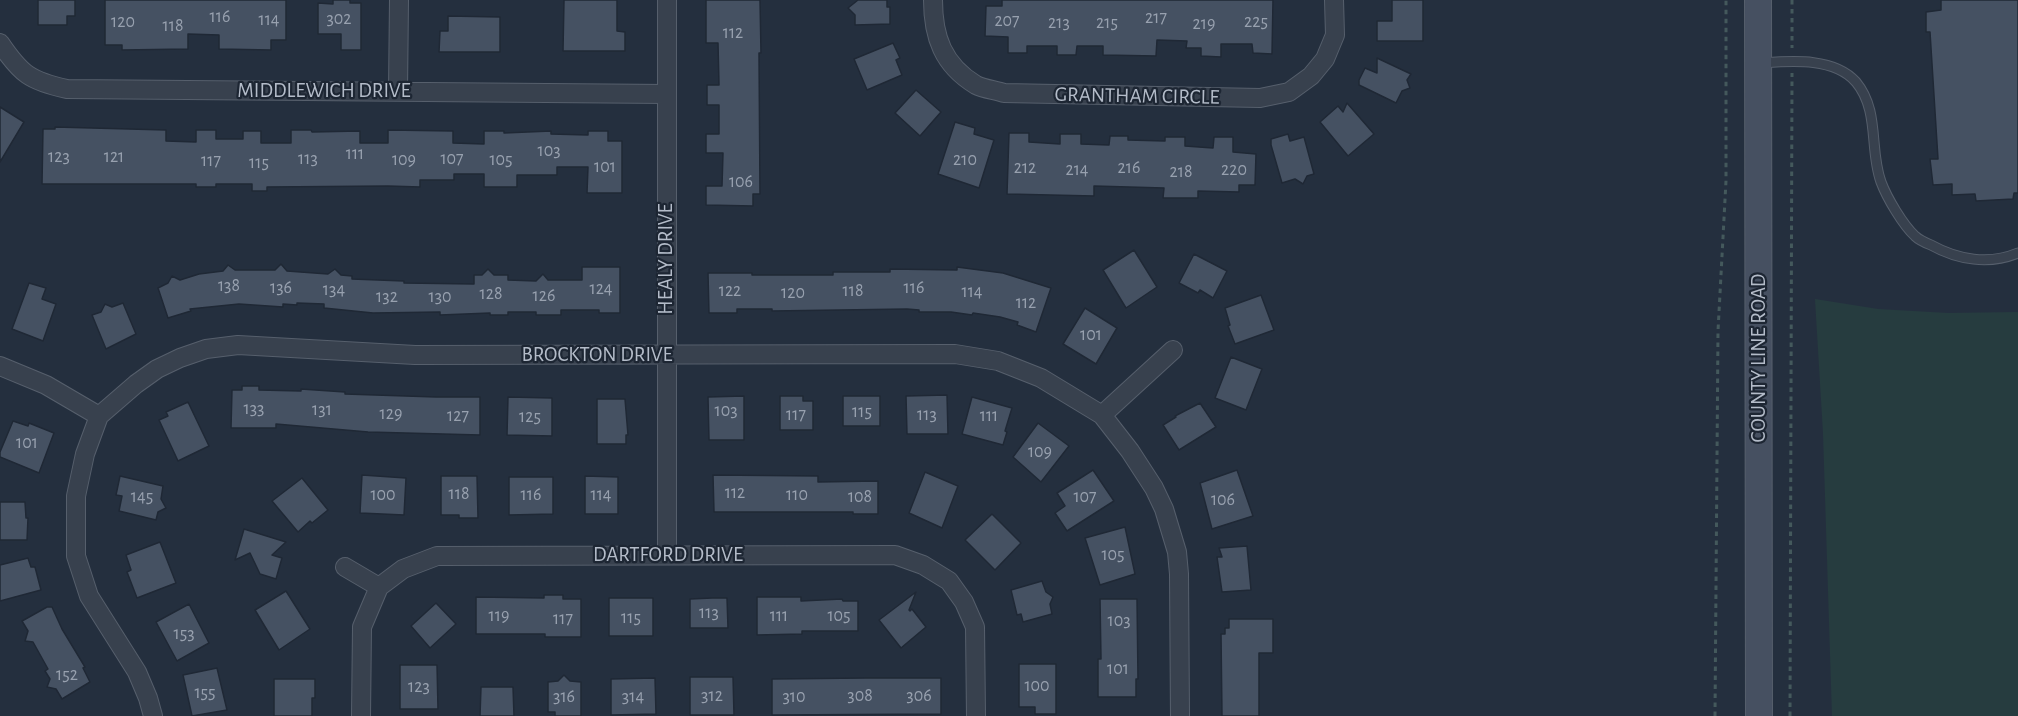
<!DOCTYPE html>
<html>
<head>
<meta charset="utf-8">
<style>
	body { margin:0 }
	canvas { display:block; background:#242f3e }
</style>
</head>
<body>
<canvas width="2018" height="716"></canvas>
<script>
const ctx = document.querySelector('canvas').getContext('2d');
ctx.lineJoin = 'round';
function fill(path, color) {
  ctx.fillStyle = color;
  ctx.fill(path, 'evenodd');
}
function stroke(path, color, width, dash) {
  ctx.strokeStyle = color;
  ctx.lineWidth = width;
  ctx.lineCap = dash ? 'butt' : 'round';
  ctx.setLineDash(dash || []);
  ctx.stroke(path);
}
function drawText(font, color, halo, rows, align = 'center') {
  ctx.font = font + ' "Alegreya Sans",sans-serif';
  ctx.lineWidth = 4.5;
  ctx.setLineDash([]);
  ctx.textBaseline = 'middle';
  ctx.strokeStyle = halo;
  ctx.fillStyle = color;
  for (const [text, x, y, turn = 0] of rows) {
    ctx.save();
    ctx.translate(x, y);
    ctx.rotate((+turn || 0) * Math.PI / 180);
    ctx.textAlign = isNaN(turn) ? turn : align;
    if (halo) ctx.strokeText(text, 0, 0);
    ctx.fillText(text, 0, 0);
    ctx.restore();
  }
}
fill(new Path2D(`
	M1815,299l63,10 70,4 70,-1v404h-186l-9,-283z`), '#263c3f');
const building = new Path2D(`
	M38,0h37v16h-8v9h-29z
	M105,0h181v40h-15v10l-52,-1v-14l-31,-1v15l-66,1v-5h-17z
	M333,0h17v3h11v47h-20v-16h-23v-31l15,1z
	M564,0h53v31l8,1v19h-62z
	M706,0h54l1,53h-2l1,141h-7v12l-47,-1v-19h16l1,-33h-17v-19h13v-29h-12v-20h12l-1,-42h-12z
	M858,0h29v7h3v17l-35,1v-10l-7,-7z
	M1002,0h271l-1,54 -19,-1 -1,-9h-31v13l-20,-1v-8h-15l1,-7 -30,-1 -1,16 -53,-1v-9h-26l-1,9h-19v-9h-30v7h-19v-16l-23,-1 1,-30h16z
	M1392,0h31v41h-46v-20h15z
	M1941,0h77v193h-4l-1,6 -37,2 -1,-7 -23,1v-11l-19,1 -3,-26h8l-8,-127h-4v-20l15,-2z
	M448,16l52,1v35h-61l1,-21h8z
	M893,43l7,15 -4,2 6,15 -35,15 -13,-31z
	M1377,58l34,16 -4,6 3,8 -8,3 -6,12 -37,-18v-5l6,-12 12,5z
	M916,90l25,22 -21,24 -25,-23z
	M1347,103l27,31 -26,22 -28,-34 18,-16 5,6z
	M0,107l24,15 -24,40z
	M955,122l20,6 -1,6 20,6 -15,48 -41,-14z
	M55,127l111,3v11l30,1v-12h20v9h27v-8h18v12h30v-13h20l1,2 48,-1v12h28v-13l65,1v12l31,1v-13h20v2l47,-2v3l37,1v-4h20v10h14v52h-35l1,-26h-31v8h-40v12h-33v-13h-30v6h-34v7l-32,-1 -121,1v4h-15v-7h-36v3h-20v-3h-154l1,-55h12z
	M1009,133h20v9l31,2v-10h21v10l28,1 1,-9h18v4l37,1v-4h20v9l28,2 1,-11h19v15l23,2 -1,31h-16v7l-41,-1v7h-35l1,-10 -70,-2v10l-87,-2z
	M1288,134l2,7 14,-4 10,37 -7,2 -4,8 -8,-5 -13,4 -11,-38v-6z
	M1134,250l23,37 -31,21 -23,-38z
	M1194,254l33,17 -14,27 -13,-8 -2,3 -19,-10z
	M281,264l6,7 41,3 7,-5 6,6 11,1v3l52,2v2l70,1v-9h8l6,-6 6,6h14v5l28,1 7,-7 5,6h34v-13h38v46h-21v-3h-38v5h-25v-3h-28v3h-18v-2l-50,2v-3l-67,1 -49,-5v-4l-27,-1v2l-14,-1v3l-44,-3 -49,5 1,2 -23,7 -10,-30 10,-5 4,-7 8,4 19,-6 24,-3 5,-6 7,5h40z
	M957,267l46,6 48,15 -15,44 -19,-7 1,-3 -18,-5 -27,-4 -1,2 -21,-3h-32v-2l-12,-1 -135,2v-2h-35v4h-28l-1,-40h44v2h81v-3h57v-3l67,1z
	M29,283l17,5 -4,11 14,5 -13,37 -31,-12z
	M1261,295l13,35 -39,14 -7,-18 2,-1 -5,-17z
	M123,303l13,31 -30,15 -14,-34 9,-3 4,-8 7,3z
	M1085,308l32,20 -21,36 -33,-20z
	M1231,357l31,12 -16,41 -31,-12z
	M242,386h17v4l42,1v-2l44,3v2l91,3h44v38l-112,-3 -92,-8v4h-45l1,-38h10z
	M947,395l1,39h-41l-1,-38z
	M744,396v44h-35l-1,-43z
	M780,396h23v5h10v29h-33z
	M843,396h37v30h-37z
	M508,397l44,1v38l-45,-1z
	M972,397l40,11 -7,23 2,1 -4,13 -41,-11z
	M597,399h28l3,36h-2v9h-29z
	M188,402l21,44 -31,15 -19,-41 9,-4 -2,-4z
	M1200,403l16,24 -37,23 -16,-25 13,-8 -1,-1z
	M13,421l15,5 1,-3 25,10 -15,40 -39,-16v-5z
	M1038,423l31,23 -28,36 -28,-25z
	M1093,470l21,31 -47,30 -12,-18 10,-7 -8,-13z
	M1237,470l16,46 -41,13 -12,-46z
	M925,472l33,14 -16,42 -33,-15z
	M362,475l44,3 -2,37 -44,-2z
	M713,475l105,1v6l60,-1v33h-25v-2h-139z
	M120,476l43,10 -2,13 5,9 -8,4 -2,8 -37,-9 3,-15 -6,-1z
	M441,476h36l1,42h-19v-3h-18z
	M585,476l33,1v37h-33z
	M509,477h44v37l-44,1z
	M302,478l26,32 -16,13 -2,-2 -12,11 -26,-31z
	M0,502h25l1,16h2l-1,22h-27z
	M992,514l29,29 -26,27 -30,-30z
	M1125,527l10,47 -35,11 -15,-47z
	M244,529l42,13 -14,13 10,3 -6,21 -16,-5 -10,-21 -15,7z
	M160,542l16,41 -39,15 -10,-26 4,-2 -5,-15z
	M1247,546l4,44 -29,2 -5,-35h5l-3,-9z
	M28,558l3,9h4l6,23 -41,11v-36z
	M1042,581l4,11 7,5 -3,7 2,10 -29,8 -2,-8 -4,1 -6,-25z
	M286,591l24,38 -31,21 -24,-40z
	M916,592l-7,18 1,1 2,-2 14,18 -25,21 -22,-28z
	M544,595h19v4h18v38h-36v-3h-69v-37l68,1z
	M757,597h44v4l41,-2 1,2h15v30h-56v3l-45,1z
	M609,598h44v38h-44z
	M712,598h15l1,30h-38v-29z
	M1100,599h37l1,80h-2v18h-38v-38h3z
	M436,603l20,21 -26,24 -19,-22z
	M189,604l20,39 -32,18 -21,-39z
	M47,607h5l10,22 23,38 -2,1 7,14 -28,17 -6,-10 -9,-2 3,-8 -5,-8 3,-2 -15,-27 -8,-1 3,-10 -6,-10z
	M1229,619h44v34h-14v63h-37l-1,-82h4v-6h4z
	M1019,664h37v50h-21v-7h-16z
	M400,665h37l1,44h-38z
	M217,668l10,42 -35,6 -9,-41z
	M564,675l6,6 11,1v34h-26v-4h-7v-30l10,-1z
	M690,677h43l1,38h-44z
	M655,678l1,36 -45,1v-36z
	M865,678h76v36l-169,1v-36z
	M274,679h41v19h-3v18h-38z
	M481,687h32l1,29h-34z`);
fill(building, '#455162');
stroke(building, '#1f2835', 1.5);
const service = new Path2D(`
	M1761,63c30,-2 73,-6 95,19 24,29 13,67 25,100 6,16 22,43 34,54 4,4 11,7 16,9 27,15 58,20 87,8`);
const minor = new Path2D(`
	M667,0v554
	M933,0c0,37 10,65 43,85 8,4 19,5 28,8l256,5 29,-6 22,-16 14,-17 10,-24 -1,-35
	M0,43c21,31 30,38 67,46l599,5
	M398,91l1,-91
	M0,366l46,19 53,31
	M1102,415l71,-65
	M345,567l34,20
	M153,716l-5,-18 -11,-26 -48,-76 -13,-40v-60l9,-42 14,-38 37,-32 21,-15 23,-11 26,-9 32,-4 177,10 540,-1 43,7 43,17 61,37 28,36 24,37 10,21 13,43 2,22 1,142
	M361,716l1,-89 17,-40 24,-18 34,-13 458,-1 28,10 26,16 15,21 11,25 1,89`);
const secondary = new Path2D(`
	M1758,0l1,716`);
stroke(service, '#565f6c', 11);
stroke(minor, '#565f6c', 20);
stroke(secondary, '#565f6c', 28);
stroke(new Path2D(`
	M1792,0v48
	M1715,716l3,-385 8,-150v-181
	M1790,716l2,-643`), '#44595c', 3, [4.5, 4.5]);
stroke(service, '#38414e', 9);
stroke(minor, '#38414e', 18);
stroke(secondary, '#465061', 26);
drawText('18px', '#98a1af', null, [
	["116",220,17],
	["217",1156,18],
	["302",339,19],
	["114",269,20],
	["207",1007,21],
	["120",123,22],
	["225",1256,22],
	["213",1059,23],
	["215",1107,23],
	["219",1204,24],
	["118",173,26],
	["112",733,33],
	["103",549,151],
	["111",355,154],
	["123",59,157],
	["121",114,157],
	["113",308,159],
	["107",452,159],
	["109",404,160],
	["105",501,160],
	["210",965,160],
	["117",211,161],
	["115",259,163],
	["101",605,167],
	["212",1025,168],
	["216",1129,168],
	["214",1077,170],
	["220",1234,170],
	["218",1181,172],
	["106",741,182],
	["138",229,286],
	["136",281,288],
	["116",914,288],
	["124",601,289],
	["134",334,290],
	["122",730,291],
	["118",853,291],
	["114",972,292],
	["120",793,293],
	["128",491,294],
	["126",544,296],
	["132",387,297],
	["130",440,297],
	["112",1026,303],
	["101",1091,335],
	["133",254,409],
	["131",322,410],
	["103",726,411],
	["115",862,412],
	["129",391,414],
	["117",796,415],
	["113",927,415],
	["127",458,416],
	["111",989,416],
	["125",530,417],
	["101",27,443],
	["109",1040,452],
	["112",735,493],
	["118",459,494],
	["100",383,495],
	["116",531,495],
	["114",601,495],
	["110",797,495],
	["145",142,497],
	["108",860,497],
	["107",1085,497],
	["106",1223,500],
	["105",1113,555],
	["113",709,613],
	["119",499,616],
	["111",779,616],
	["105",839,616],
	["115",631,618],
	["117",563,619],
	["103",1119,621],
	["153",184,634],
	["101",1118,669],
	["152",67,675],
	["100",1037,686],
	["123",419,687],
	["155",205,693],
	["312",712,696],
	["308",860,696],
	["306",919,696],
	["316",564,697],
	["314",633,697],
	["310",794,697]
]);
drawText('21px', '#b4bcc9', '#1d2633', [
	["MIDDLEWICH DRIVE",324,91],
	["GRANTHAM CIRCLE",1137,96,1],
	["HEALY DRIVE",666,259,-90],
	["BROCKTON DRIVE",597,355],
	["COUNTY LINE ROAD",1759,358,-90],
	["DARTFORD DRIVE",668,555]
]);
</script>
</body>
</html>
